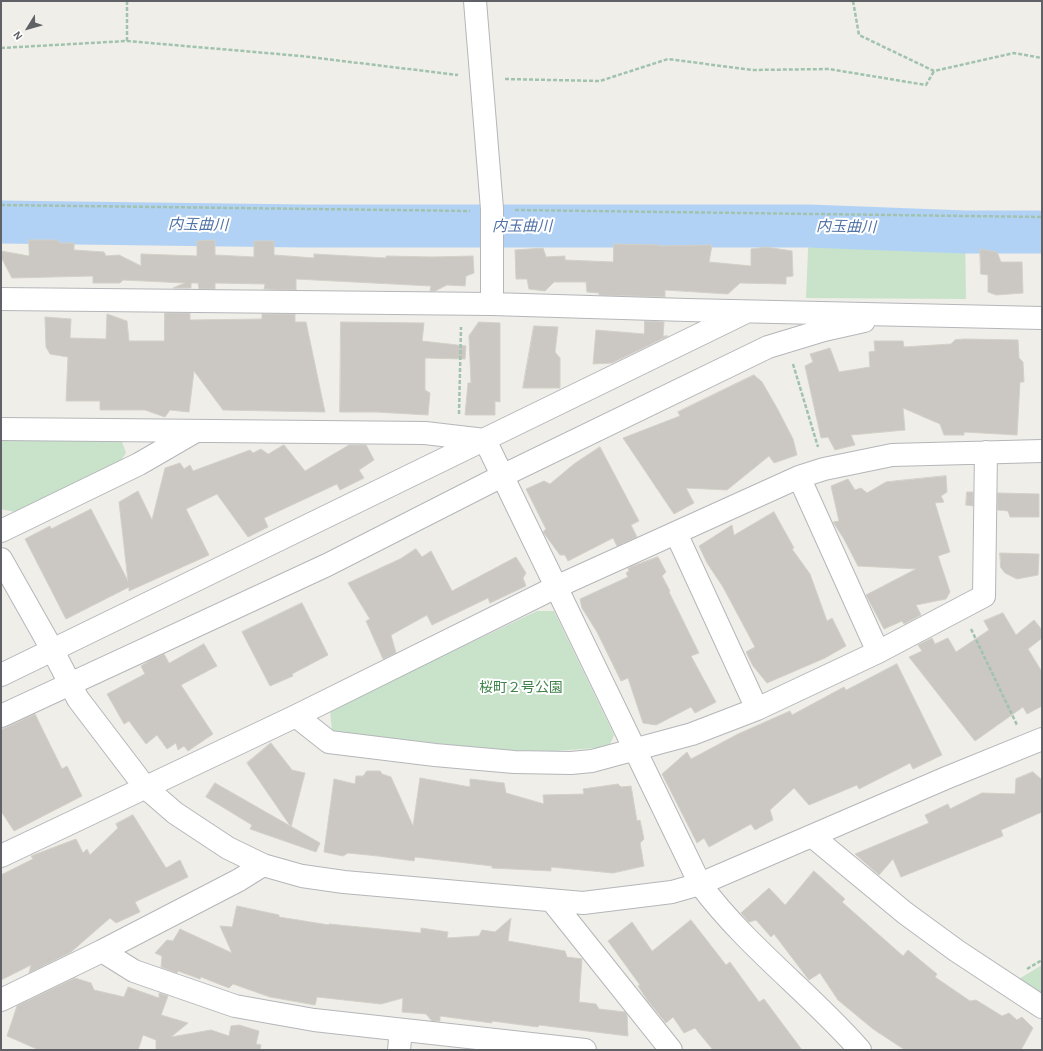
<!DOCTYPE html>
<html>
<head>
<meta charset="utf-8">
<style>
	body { margin:0 }
	#map { position:relative; width:1043px; height:1051px; overflow:hidden; background:#efeee8; font-family:"Alegreya Sans",sans-serif }
	canvas { display:block }
	.frame { position:absolute; inset:0; border:2px solid #5f6166; pointer-events:none }
	.north { position:absolute; left:8px; top:8px; width:40px; height:40px; -webkit-text-stroke:3px #fff; paint-order:stroke; rotate:233deg; font-size:11px; font-weight:700; line-height:16px; text-align:center; color:#5f6166 }
	.north::after { content:''; display:block; margin:auto; width:14px; height:18px; background:#5f6166; clip-path:polygon(50% 0,100% 100%,50% 72%,0 100%) }
</style>
</head>
<body>
<div id="map">
<canvas width="1043" height="1051"></canvas>
<div class="frame"></div>
<div class="north">N</div>
</div>
<script>
const ctx = document.querySelector('canvas').getContext('2d');
ctx.lineJoin = 'round';
function fill(path, color) {
  ctx.fillStyle = color;
  ctx.fill(path, 'evenodd');
}
function stroke(path, color, width, dash) {
  ctx.strokeStyle = color;
  ctx.lineWidth = width;
  ctx.lineCap = dash ? 'butt' : 'round';
  ctx.setLineDash(dash || []);
  ctx.stroke(path);
}
function drawText(font, color, halo, rows, align = 'center') {
  ctx.font = font + ' "Alegreya Sans","Noto Sans JP",sans-serif';
  ctx.lineWidth = 4;
  ctx.setLineDash([]);
  ctx.textBaseline = 'middle';
  ctx.strokeStyle = halo;
  ctx.fillStyle = color;
  for (const [text, x, y, turn = 0] of rows) {
    ctx.save();
    ctx.translate(x, y);
    ctx.rotate((+turn || 0) * Math.PI / 180);
    ctx.textAlign = isNaN(turn) ? turn : align;
    if (halo) ctx.strokeText(text, 0, 0);
    ctx.fillText(text, 0, 0);
    ctx.restore();
  }
}
fill(new Path2D(`
	M809,226l156,6 1,67 -160,-1z
	M1,440h116l5,2 4,11 -7,10 -104,49 -14,-3z
	M537,611h17l60,124 -5,12 -54,4 -60,-1 -163,-19 -2,-21z
	M1042,965v34l-28,-17z`), '#c8e3ca');
stroke(new Path2D(`
	M1,222l303,4h505l156,6h77`), '#b2d2f5', 43);
const building = new Path2D(`
	M29,240h28l3,3h14v7l30,2 2,4 13,-1 22,11v-12l56,2v-15l18,-1v15l39,2v-16h20v14l40,3v-4l72,4v-2l46,1 41,-1 1,17 -8,3 -1,10 -18,-1 -12,6h-5l1,-5 -135,-7v11l-32,-1 1,-5 -50,-1v6h-16l-1,-6h-7v5h-18l12,-5 -62,-3 -3,3h-27v-7l-81,2 -11,-21v-6l28,5z
	M614,244l45,1v1l53,-1 -3,17 42,4v-17l15,-2 26,4 1,25 -7,1v7l-46,-1 -12,11 -63,-4v7l-66,-2v-2l-12,-1 -1,-10h-32l-9,9 -16,-2 -2,-10h-11l-1,-29 28,-2 3,9 19,-1v4l48,2z
	M980,249l17,3 4,10h21l1,31 -27,2 -8,-3v-17l-7,-1z
	M165,313h25v7l72,-1v-5h33v8h11l19,90 -102,-2 -29,-39 -5,41 -19,-2 -5,7 -20,-7h-45v-9h-34l2,-44 -18,-3 -4,-7 -1,-30 26,2 -1,19 36,1 1,-25 20,7 2,20h35z
	M645,321l19,1 -1,14h5l-56,27 -19,1 3,-34 48,4z
	M341,322l83,1 -2,18 44,5 -1,13 -40,-1v32l5,3 -2,22 -52,-3h-36z
	M479,322l21,1v79l-5,-1v14h-30l3,-32h3l-2,-47z
	M534,326l24,1 -3,25 5,6v30h-37z
	M964,339l54,1 1,18 4,4 1,20h-4l-3,53 -53,-3v3h-20l-4,-11 -37,-16 2,22 -54,5 4,10 -20,5 -7,-13 -7,1 -16,-72 8,-4 -3,-8 20,-6 9,24 31,-5 -1,-15 6,-1 -1,-10h29l1,6 47,-3 4,-4z
	M754,375l8,7 15,26 16,31 4,16 -23,8 -5,-7 -42,34 -41,-2 8,15 -20,11 -51,-76 57,-22 -2,-4z
	M284,445l21,26 44,-26h17l8,15 -15,10 5,8 -24,12 -3,-6 -73,34 4,9 -20,10 -31,-43 -31,15 23,46 -80,36v-4l-63,32 -41,-80 25,-13 1,3 40,-20 37,72 -9,-79 19,-11 14,29 13,-52 15,-5 4,6 6,-4 3,6 57,-21 3,3 8,-4 7,5z
	M600,447l39,74 -8,4 6,12 -20,9 -4,-8 -45,23 -3,-6h-5l-17,-23 3,-3 -20,-40 18,-8 6,3 24,-20z
	M946,476l1,16 -6,4 3,6 -9,1 15,49 -12,4 12,36 -4,7 -30,6 5,10 -17,9 -2,-3 -18,8 -18,-34 50,-26 -58,-3 -14,-27 -11,-17 6,-1 -8,-35 17,-7 7,11 6,-2 6,5 19,-11z
	M967,492h6v14l-7,-1z
	M998,493l41,1v23h-29l-2,-6 -10,-1z
	M774,512l20,36 -2,1 18,25 17,47 5,-3 14,28 -21,12 -58,25 -14,-17 -7,-14 9,-5 -32,-60 -16,-24 -8,-17 33,-21 2,10z
	M416,549l6,8 9,-6 21,40 64,-34 10,16 -3,5 3,8 -36,17 -2,-5 -56,27 -5,-10 -36,20 5,18 -13,6 -17,-38 4,-2 -22,-36 52,-24z
	M1000,553l39,1 -1,21 -21,4 -12,-6 -4,-5z
	M658,557l8,15 -4,4 8,15 -1,1 30,61 -8,3 25,46 -21,11 -4,-6 -35,18 -13,-2 -15,-45 -7,3 -24,-49 -15,-24 -2,-9 48,-22 -2,-4 3,-2 -1,-3z
	M302,603l26,52 -36,19 1,2 -23,10 -28,-54z
	M1003,613l13,22 18,-15 8,10v8l-14,11 14,23v34l-15,8 -4,-7 -48,34 -66,-84 13,-6 -4,-6 14,-7 3,6 13,-6 8,14 33,-22 -5,-9z
	M204,644l13,22 -36,19 32,49 -25,17 -4,-5 -6,4 -2,-7 -9,6 -10,-14 -11,9 -17,-23 -5,3 -17,-30 38,-20 -4,-8 10,-6 13,-6 5,9z
	M897,664l45,91 -29,14 -3,-6 -51,26 -2,-4 -48,20 -15,-17 -24,22 3,10 -18,10 -4,-6 -42,23 -5,-9 -7,5 -35,-69 25,-22 4,7 47,-25 52,-23 2,4 52,-28 2,3z
	M35,714l27,55 5,-3 15,30 -68,35 -13,-20v-81z
	M271,743l21,27 13,3 -14,54 -44,-64z
	M367,771h13l2,3 9,3 22,49 7,-48 50,9v-8l34,4 2,10 38,11 -1,-9 41,-1 -1,-5 35,-5 3,3 10,-1 6,35 3,-1 4,19 -4,4 4,23 -31,7 -62,-6v4l-59,-3v-2l-77,-9 -1,4 -36,-5 -30,-3 -5,3 -19,-4 10,-73 21,5 1,-8h7z
	M1033,772l9,8v32l-41,18 2,6 -102,41 -8,-18 -14,16 -24,-21 74,-31 -4,-8 23,-11 2,5 32,-16 33,1 1,-15z
	M215,783l105,60 -4,9 -66,-23 2,-4 -46,-28z
	M133,815l33,53 14,-8 8,17 -53,25 5,10 -24,11 -6,-5 -39,34 -42,21 2,-8 -30,15v-105l32,-16 -2,-3 45,-17 7,14 4,-4 3,6 28,-27 -2,-4z
	M814,871l31,28 -3,3 61,54 5,-6 29,24 -2,3 35,24 6,-1 26,16 7,-3 8,7 5,-3 11,11 -12,22h-116l-32,-21 -35,-29 -18,-27 -11,7 -35,-46 -3,3 -15,-17 -7,2 -8,-9 28,-25 16,17z
	M237,906l42,9v2l50,8v-1l92,9v-5l27,4 -1,6 32,-2 3,-6 13,2 16,-14 -3,23 57,10 2,6 15,2 -3,43 17,2 3,5 26,3 2,3 1,21 -89,-11 -1,2 -46,-6v2l-52,-7v5h-8l-6,-7 -24,-2 1,-14 -22,6 -64,-7 -2,8 -45,-8 -37,-13 -4,4 -28,-11 -1,2 -22,-8 -1,2 -16,-6 1,-11 -7,-3 12,-13 6,1 7,-12 52,24 -12,-27 12,1z
	M691,920l35,45 4,-3 29,40 5,-3 38,51h-89l-18,-22 -11,5 -11,-16 -7,6 -18,-22 -10,-15 2,-1 -32,-44 24,-19 20,29z
	M75,978l16,5 3,7 30,7 4,-10 31,11v-5l9,3 -7,19 27,8 -17,14 40,-7 18,6 2,-10 8,-1 20,6 -3,13 5,1 -1,5h-104v-10l-13,-5 -5,15h-99l-32,-14 10,-30z`);
fill(building, '#cbc8c4');
stroke(building, '#d3d0c7', 1);
const minor = new Path2D(`
	M475,1l17,208v95
	M1,299l491,5 195,6 355,8
	M1,429l424,4 60,7 215,444c46,62 109,108 160,166
	M799,477l79,175
	M1,531l138,-67 57,-33
	M676,533l81,176
	M1,559l52,92 25,48 67,88 30,26 53,35 35,17 39,11 42,6 239,21 89,-11 28,-8 246,-106 96,-39
	M1,675l745,-363
	M1,716l326,-151 175,-89 266,-129 56,-17 40,-9
	M296,716l33,26 106,13 79,7 57,1 21,-2 100,-27 65,-25 121,-57 106,-56 2,-144
	M812,836l93,77 52,38 85,56
	M1,856l295,-140 260,-129 243,-110 25,-8 68,-14 150,-4
	M552,901l119,149
	M102,951l137,-71 24,-15
	M1,1000l101,-49 32,20 101,35 79,14 271,30
	M399,1050l2,-20`);
stroke(minor, '#b4b6ba', 24);
stroke(new Path2D(`
	M853,1l6,34 75,36 80,-18 28,5
	M127,41v-40
	M1,48l126,-7 174,15 157,19
	M505,79l95,2 68,-22 84,11 77,-1 97,16 8,-14
	M1,205l469,6
	M515,210l527,7
	M793,364l25,83
	M459,414l2,-87
	M971,629l46,96
	M1027,969l15,-9`), '#a1c3ae', 2.5, [4, 2]);
stroke(minor, '#fff', 22);
drawText('14px', '#41824a', '#fff', [
	["桜町２号公園",521,688]
]);
drawText('italic 15px', '#5072a6', '#fff', [
	["内玉曲川",198,225,1],
	["内玉曲川",522,226],
	["内玉曲川",846,227,1]
]);
</script>
</body>
</html>
